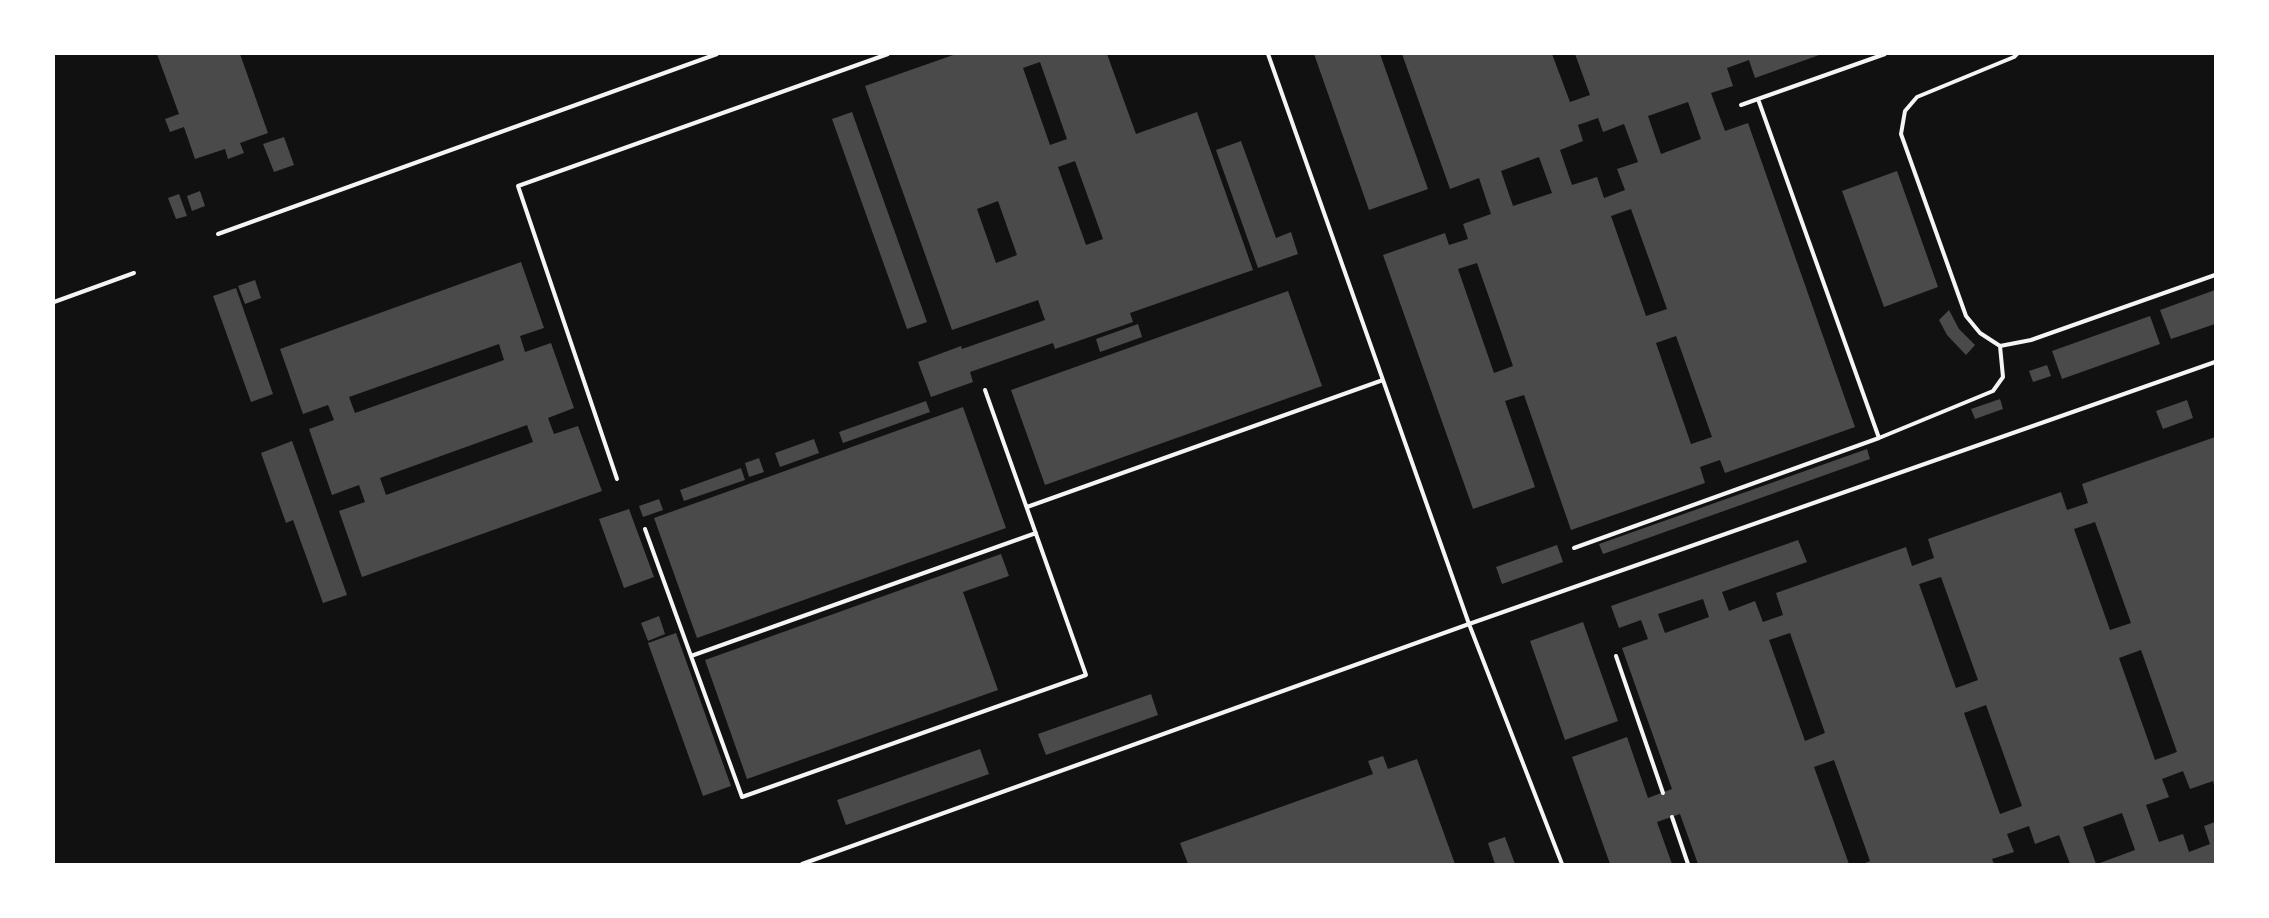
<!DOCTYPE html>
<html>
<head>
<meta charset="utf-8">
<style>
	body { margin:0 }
	#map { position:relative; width:2269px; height:918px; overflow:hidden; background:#111; font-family:Merriweather,serif }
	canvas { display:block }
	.frame { position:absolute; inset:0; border:55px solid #fff; pointer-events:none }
</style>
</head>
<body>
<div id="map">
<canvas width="2269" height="918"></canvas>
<div class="frame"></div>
</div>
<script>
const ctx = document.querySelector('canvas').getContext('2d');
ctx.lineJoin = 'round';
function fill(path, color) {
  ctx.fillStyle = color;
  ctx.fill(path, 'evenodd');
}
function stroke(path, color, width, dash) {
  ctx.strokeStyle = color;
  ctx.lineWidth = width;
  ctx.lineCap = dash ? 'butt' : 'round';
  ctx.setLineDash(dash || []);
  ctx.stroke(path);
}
fill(new Path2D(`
	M157,54h83l28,79 -28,10 4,10 -16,6 -3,-10 -30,10 -11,-32 -14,5 -5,-13 14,-5z
	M956,54h151l29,80 61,-22 56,158 -123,43 3,9 -78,27 -2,-6 -83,29 3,10 -42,15 -13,-35 43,-16 1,3 83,-29 -7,-20 -86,30 -87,-244zM1040,62l27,77 -17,6 -27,-77zM1075,161l28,78 -17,6 -28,-78zM998,201l19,54 -21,8 -19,-54z
	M1314,54h66l48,135 -59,21z
	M1402,54h150l18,48 20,-7 -15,-41h247l-67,24 -6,-18 -22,8 6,18 -22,7 14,38 23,-8 107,304 -130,46 -5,-13 -20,7 5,16 -134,47 -47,-135 -19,6 30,86 -62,22 -90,-254 62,-22 4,12 19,-6 -5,-15 28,-10 -12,-36 -29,11zM1688,102l13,37 -40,15 -13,-38zM1598,118l5,14 21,-8 14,38 -21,7 8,21 -21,8 -7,-21 -25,8 -12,-35 23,-9 -5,-16zM1539,157l13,36 -39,13 -12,-35zM1631,209l36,100 -21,7 -35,-100zM1477,263l36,103 -19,7 -36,-104zM1676,336l36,101 -21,7 -35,-101z
	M852,112l75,210 -20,7 -75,-210z
	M284,137l10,28 -20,7 -11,-28z
	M1241,141l35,97 15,-6 7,22 -40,14 -42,-118z
	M1897,171l41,116 -54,20 -42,-116z
	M200,191l5,15 -13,5 -5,-15z
	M179,194l8,22 -11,3 -8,-21z
	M521,262l23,66 -24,8 5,16 26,-9 23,65 -26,10 6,16 24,-8 24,65 -240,86 -23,-66 26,-9 -6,-17 -27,10 -23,-66 25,-9 -6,-15 -25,9 -23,-65zM499,344l5,16 -149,53 -6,-16zM527,425l6,17 -147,53 -6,-17z
	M255,280l6,18 -16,6 -7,-18z
	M236,288l37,106 -22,8 -38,-106z
	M2215,290v34l-44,15 -11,-29z
	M1288,291l34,95 -277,99 -34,-95z
	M1949,310l10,19 16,16 -9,10 -19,-20 -8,-15z
	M2150,316l10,28 -98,35 -10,-28z
	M1138,324l4,13 -42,15 -4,-13z
	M2047,365l4,11 -18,6 -4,-11z
	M2000,399l3,10 -28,10 -4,-10z
	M2187,400l6,18 -30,11 -7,-18z
	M926,401l4,11 -87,31 -4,-11z
	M963,407l43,121 -309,110 -43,-120z
	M2215,437v351l-2,-7 -23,8 -7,-18 -21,8 7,18 -23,8 13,37 24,-8 6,18 21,-8 -6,-18 11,-4v42h-118l38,-14 -13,-37 -39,14 13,37h-26l-11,-29 -24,9 -6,-18 -22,8 7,18 -22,7 2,5h-131l7,-3 -36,-101 -20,7 35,97h-151l-18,-50 -23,8 15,42h-62l-38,-107 55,-20 21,61 24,-9 -50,-141 26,-9 -7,-19 -22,8 -8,-22 187,-66 9,22 -85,30 7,19 26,-10 8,21 20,-7 -7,-22 130,-46 6,19 22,-8 -6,-19 133,-47 6,18 21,-7 -6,-19zM2095,522l36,101 -21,7 -36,-101zM1941,577l37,103 -22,8 -37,-104zM1703,599l6,18 -44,16 -7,-19zM1790,633l35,100 -20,8 -36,-101zM2141,650l36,102 -22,8 -36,-102zM1986,705l36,101 -22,8 -36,-101z
	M814,439l5,14 -39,14 -5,-14z
	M292,441l55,154 -24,8 -30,-83 -7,3 -25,-70z
	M1867,449l3,10 -267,95 -4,-10z
	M759,458l5,14 -15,5 -4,-14z
	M741,468l4,12 -61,21 -4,-11z
	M659,499l4,11 -20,7 -4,-11z
	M629,509l25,68 -30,11 -25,-69z
	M1557,545l6,17 -61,22 -6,-17z
	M1001,554l8,22 -46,16 35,98 -251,89 -42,-119z
	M659,616l6,18 -17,7 -7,-18z
	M1583,622l35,99 -53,19 -35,-99z
	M676,633l55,153 -28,10 -55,-153z
	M1151,694l7,21 -112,40 -8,-21z
	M980,749l9,25 -143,51 -9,-25z
	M1383,756l5,13 29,-10 38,105h-267l-8,-21 193,-69 -5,-13z
	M1505,837l10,27h-20l-7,-21z`), '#4a4a4a');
stroke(new Path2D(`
	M1268,54l201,570 93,240
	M2017,54l-3,3 -97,40 -12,14 -4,23 65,182 14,17 20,13 31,-6 184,-65
	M1758,99l121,339
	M1741,105l144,-51
	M218,234l499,-180
	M54,302l80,-29
	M617,479l-99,-293 370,-132
	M1027,507l356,-127
	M645,529l97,268 344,-122 -101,-285
	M1574,548l305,-110 114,-47 10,-14 -3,-31
	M691,656l345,-123
	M1616,656l47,137
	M1672,817l16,47
	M802,864l667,-240 746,-262`), '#f5f5f5', 4);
</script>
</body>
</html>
